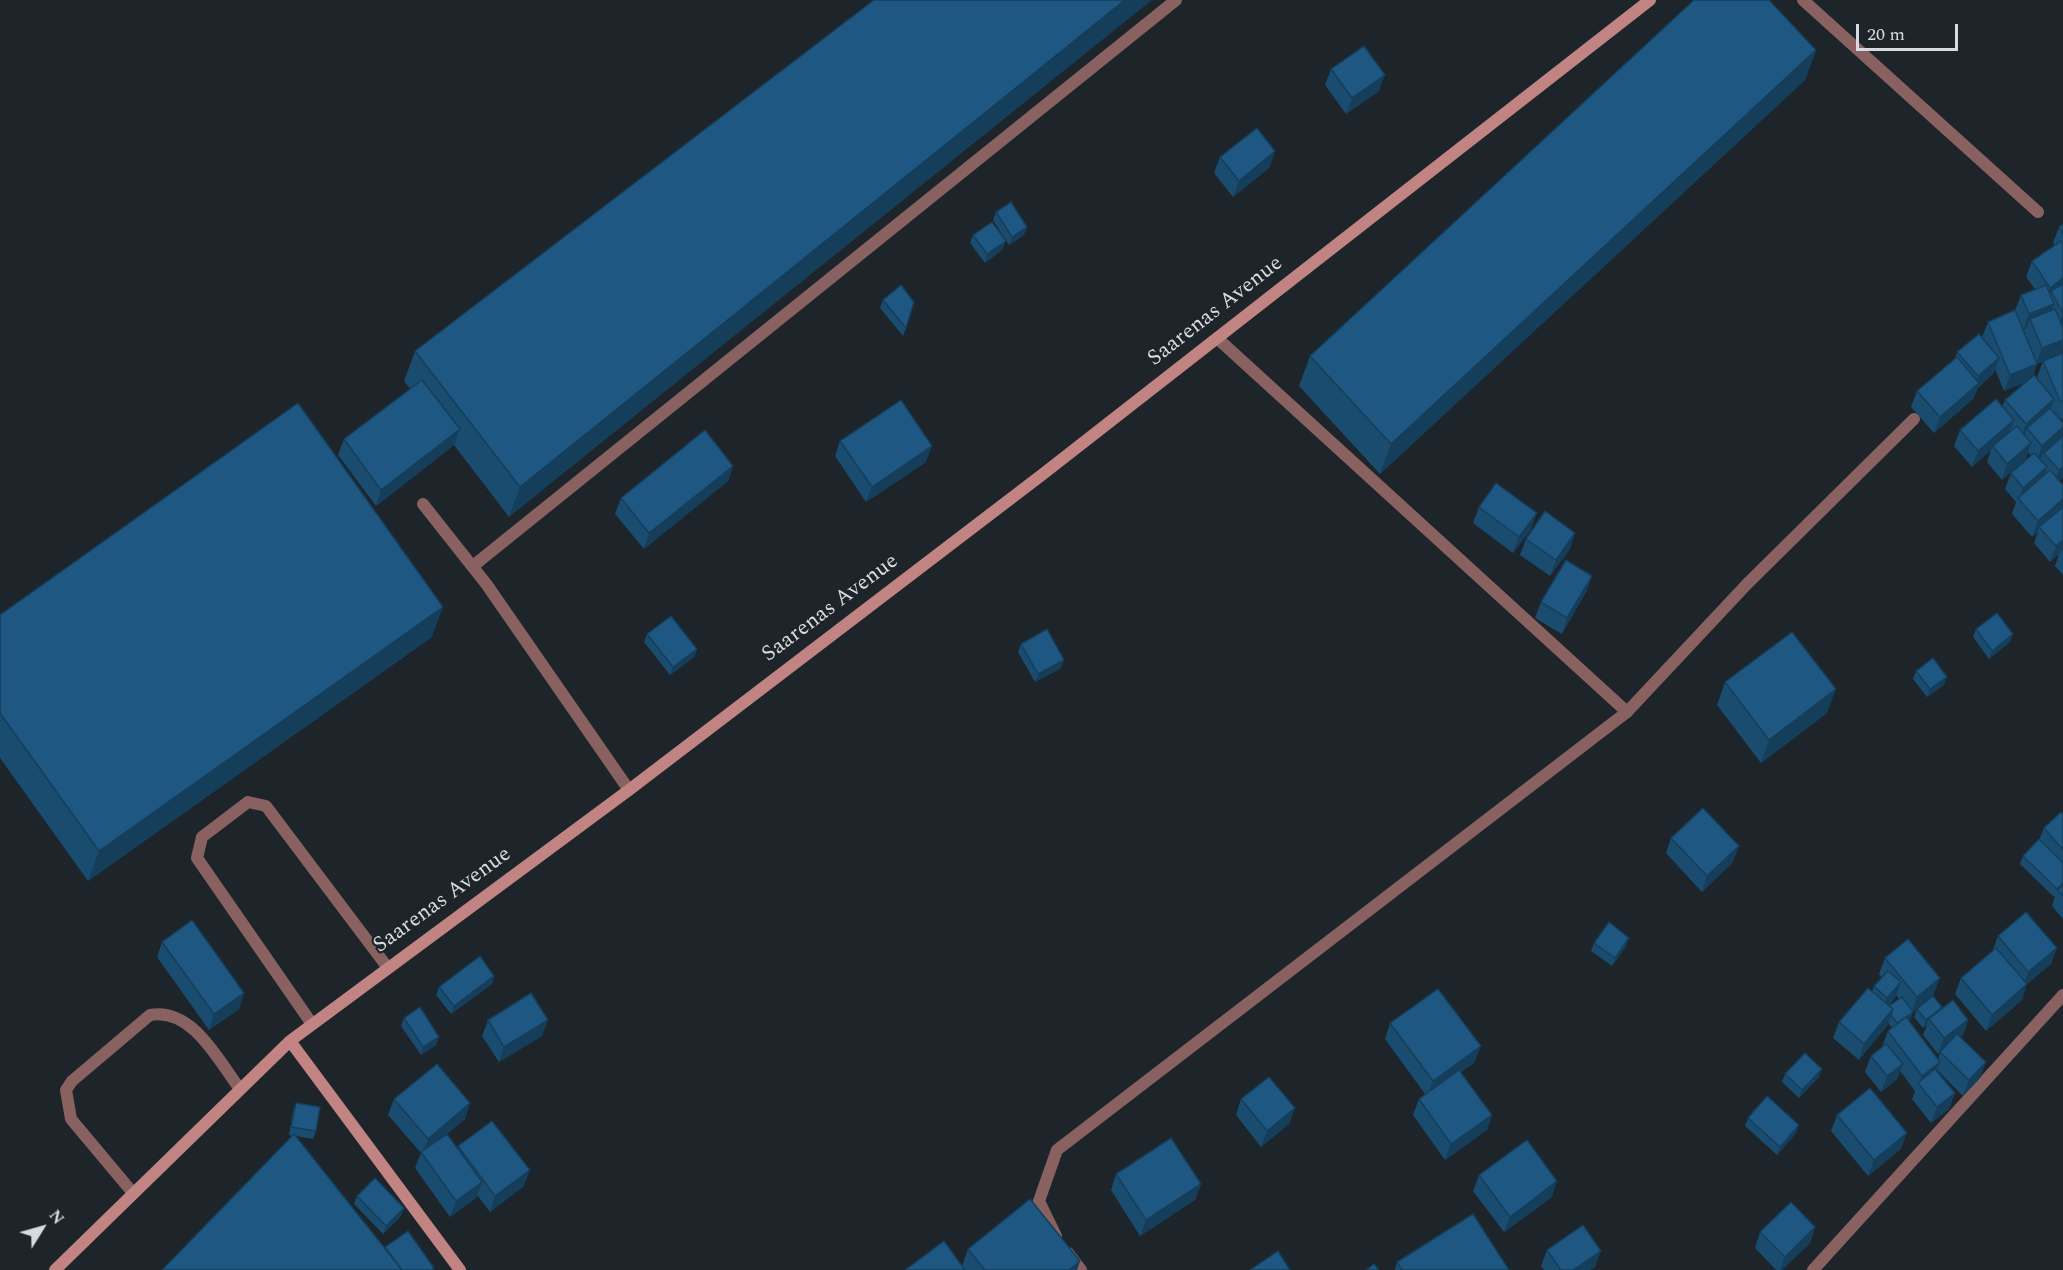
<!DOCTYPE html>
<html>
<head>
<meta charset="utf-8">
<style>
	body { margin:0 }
	#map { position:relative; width:2063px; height:1270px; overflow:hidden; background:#1d242a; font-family:Spectral,serif }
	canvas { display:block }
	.north { position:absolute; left:12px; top:1198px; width:60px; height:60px; -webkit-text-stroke:4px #1d242a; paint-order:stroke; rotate:53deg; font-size:16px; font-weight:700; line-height:24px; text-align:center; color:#d6dbdf }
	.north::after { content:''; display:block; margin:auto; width:21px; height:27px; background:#d6dbdf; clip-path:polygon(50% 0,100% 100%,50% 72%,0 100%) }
	.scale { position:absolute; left:1856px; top:24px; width:102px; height:27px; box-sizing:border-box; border:3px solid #d6dbdf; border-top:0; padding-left:8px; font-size:18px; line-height:21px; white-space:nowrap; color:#d6dbdf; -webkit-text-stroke:4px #1d242a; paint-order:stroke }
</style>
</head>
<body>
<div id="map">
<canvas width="2063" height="1270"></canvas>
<div class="north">N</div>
<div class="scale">20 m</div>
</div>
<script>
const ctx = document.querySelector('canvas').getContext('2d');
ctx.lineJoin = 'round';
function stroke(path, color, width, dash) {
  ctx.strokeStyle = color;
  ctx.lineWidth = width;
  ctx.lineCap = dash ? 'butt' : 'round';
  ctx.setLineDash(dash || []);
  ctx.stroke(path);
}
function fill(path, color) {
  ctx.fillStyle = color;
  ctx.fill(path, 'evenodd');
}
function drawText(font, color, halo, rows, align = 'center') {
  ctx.font = font + ' Spectral,serif';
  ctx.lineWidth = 4.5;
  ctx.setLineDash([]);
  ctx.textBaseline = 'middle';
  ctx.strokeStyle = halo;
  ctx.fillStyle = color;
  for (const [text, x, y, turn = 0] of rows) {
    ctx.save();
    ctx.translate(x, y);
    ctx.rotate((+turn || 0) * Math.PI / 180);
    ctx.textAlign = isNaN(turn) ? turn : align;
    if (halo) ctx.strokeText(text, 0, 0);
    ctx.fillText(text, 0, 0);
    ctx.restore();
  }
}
stroke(new Path2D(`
	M1803,0l235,212
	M1217,338l410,374
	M423,504l64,81 142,205
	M473,566l703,-566
	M312,1024l-115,-166 5,-21 46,-35 18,4 122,162
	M133,1193l-62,-74 -5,-29 6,-9 78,-66c42,-8 68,45 90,74`), '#886160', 12);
stroke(new Path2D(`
	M1056,1236l-17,-35 18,-51 570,-438 120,-128 167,-165
	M1068,1253l13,17
	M1813,1270l250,-275`), '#886160', 12);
stroke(new Path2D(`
	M290,1041l170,229
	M55,1270l235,-229 339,-251 414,-316 607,-474`), '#c28482', 12);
fill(new Path2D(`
	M874,0l-365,517 -55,-72 -78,61 -38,-51 6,-16 66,-50 -6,-8 11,-30z
	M1816,50l-11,30 -425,394 -81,-88 11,-30z
	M1331,69l48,22 -33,23 -21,-29z
	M1220,157l50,10 -37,30 -19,-24z
	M996,212l31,15 -3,8 -15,10 -16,-25z
	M2063,224v102l-1,27h1v68l-1,-2 -3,-1 4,5v9l-2,6 -2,43 4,4v90l-8,-9 4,-12 -9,8 -16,-19 4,-11 -6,5 -20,-23 4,-12 -11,-13 6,-16 20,-17 -3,-4 -2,7 -24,21 -15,-18 4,-12 -19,17 -18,-21 6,-16 42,-23 3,-7 20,-18 -21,9 -9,-22 -1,4 -16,15 -5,11 -39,34 -23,-26 6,-16 38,-32 2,-7 25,-15 6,-15 27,-11 6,-16 14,-6 -9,-12 6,-16 23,-16 -2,-2 6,-16zM2043,361l-6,16 2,5 -6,-6 4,-12 7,-3z
	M973,235l30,14 -18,14 -15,-20z
	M883,300l23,28 -3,8 -23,-28z
	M840,441l86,21 -60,40 -31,-46z
	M733,466l-5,15 -84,68 -29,-35 6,-16z
	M1479,507l52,22 -18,24 -40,-30z
	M1526,539l44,10 -20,27 -30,-21z
	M1592,576l-6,16 -24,42 -27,-16 6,-16z
	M0,615l432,22 -344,244 -88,-123z
	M1976,629l34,13 -21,17 -16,-22z
	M647,634l50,15 -3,8 -24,18 -26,-33z
	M1021,644l40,24 -26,14 -17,-30z
	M1916,671l28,14 -17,12 -14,-18z
	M1725,682l102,31 -66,50 -44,-58z
	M2063,814v105l-11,-13 3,-10 -1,1 -34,-33 3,-8 16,-16 5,-12z
	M1671,838l62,24 -31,30 -36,-39z
	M1998,936l59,12 -6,16 -24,20 -5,16 -36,31 -31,-37 6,-16 31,-26z
	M162,942l82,51 -5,16 -30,21 -52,-73z
	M1594,943l32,3 -14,20 -21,-15z
	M1885,958l49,36 -21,18 -3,8 -2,1 30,38 2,-7 -2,2 -15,-19 4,-10 -4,3 -9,-11 3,-8 23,1 28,10 -5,15 -3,2 20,41 -17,18 -26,-26v1l18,22 -6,16 -18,14 -19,-24 3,-8 -15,-20 -3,8 -16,13 -16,-20 6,-16 11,-9 6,-16 4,-3 -4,-5 -29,37 -26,-22 6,-16 33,-31 2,-5 8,-8 -3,-4zM1896,995l3,4 -10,7v-1l6,-7z
	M494,976l-2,8 -41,30 -15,-19 3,-8z
	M404,1018l32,27 -15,10 -20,-29z
	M488,1020l54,16 -43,26 -17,-26z
	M1390,1023l85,39 -14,10 31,43 -5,15 -42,30 -32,-45 6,-16 6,-5 -40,-55z
	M1785,1074l34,3 -20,21 -17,-16z
	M394,1099l71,20 -18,15 10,14 1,-2 66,40 -34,26 -13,-17 -1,3 -26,19 -35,-49 6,-15 -33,-38z
	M1241,1099l54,9 -6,16 -28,23 -25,-32z
	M296,1103l20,28 -3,8 -17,-3 89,112 49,20 -1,2h-271l130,-134 -3,-1 4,-24z
	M1837,1115l64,34 -33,27 -37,-45z
	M1748,1118l51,7 -3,8 -19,22 -32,-29z
	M1116,1174l85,10 -6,16 -55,36 -29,-46z
	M1479,1175l73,22 -48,35 -31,-41z
	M357,1196l47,12 -3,8 -18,18 -29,-30z
	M1815,1227l-5,16 -28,27h-6l-21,-22 5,-16z
	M968,1249l109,21h-172l57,-4z
	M1547,1250l48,17 -5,3h-46l-3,-4z
	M1397,1262l112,8h-114z`), '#1a4c70');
fill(new Path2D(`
	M1125,0h27l-643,517 11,-30z
	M1816,50l-11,30 -425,394 11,-30z
	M1385,75l-6,16 -33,23 6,-16z
	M1275,151l-5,16 -37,30 6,-16z
	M1027,227l-3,8 -15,10 3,-8z
	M1006,241l-3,8 -18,14 2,-9z
	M2063,278v12l-12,1 -4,11 -2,1 5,-15z
	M2054,304l-6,16 -18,-1 -4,10 -3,1 6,-16z
	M2063,313v13l-6,3z
	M2063,340v10l-1,4 -26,10 6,-16z
	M1999,358l-5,15 -16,15 -5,11 -39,34 6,-16 34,-29 4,-12z
	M2037,364l-5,16 -28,11 6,-16z
	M2054,399l-6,16 -21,13 -3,9 -4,3 6,-16z
	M2014,420l-6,16 -15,10 -2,4 -19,17 6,-16z
	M2063,427v5l-3,9 -16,12 -1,3 -7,6 6,-16z
	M460,429l-6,16 -78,61 5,-16z
	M2031,443l-5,16 -24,21 5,-16z
	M932,446l-6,16 -60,40 6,-15z
	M733,466l-5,15 -84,68 5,-16z
	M2047,467l-6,16 -22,16 4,-11z
	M2063,467v11l-10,8 6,-16z
	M2063,499v11l-24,17 -1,5 -6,5 6,-16z
	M1537,513l-6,16 -18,24 6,-16z
	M1575,533l-5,16 -20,27 6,-16z
	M2063,540v11l-2,-1 -2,4 -9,8 6,-16z
	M1592,576l-6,16 -24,42 5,-16z
	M443,607l-11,30 -344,244 11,-30z
	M2013,634l-3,8 -21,17 3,-8z
	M697,649l-3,8 -24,18 3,-8z
	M1064,660l-3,8 -26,14 3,-8z
	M1947,677l-3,8 -17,12 3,-8z
	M1836,689l-9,24 -66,50 8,-23z
	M1739,846l-6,16 -31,30 5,-16z
	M1629,938l-3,8 -14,20 3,-8z
	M2057,948l-6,16 -29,24 6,-16z
	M494,976l-2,8 -41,30 3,-8z
	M1940,978l-6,16 -21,18 -3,8 -16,11 3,-8 14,-10 6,-16z
	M1901,982l-6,16 -13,15 5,-15z
	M2027,984l-5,16 -36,31 6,-16z
	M244,993l-5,16 -30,21 5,-16z
	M1942,1007l-3,8 -10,4 -2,6 -4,3 3,-8z
	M1893,1009l-5,16 -29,35 5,-16z
	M548,1020l-6,16 -43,26 5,-15z
	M1968,1020l-5,15 -25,19 6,-16z
	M439,1037l-3,8 -15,10 2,-8z
	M1481,1046l-6,16 -48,35 6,-16z
	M1940,1062l-6,16 -15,6 3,-8z
	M1986,1062l-6,16 -17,18 6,-16z
	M1903,1064l-6,15 -16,13 6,-16z
	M1822,1069l-3,8 -20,21 3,-8z
	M1955,1093l-6,16 -18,14 6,-16z
	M470,1103l-5,16 -43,36 6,-16z
	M1295,1108l-6,16 -28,23 6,-16z
	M1492,1115l-5,15 -42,30 6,-16z
	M1799,1125l-3,8 -19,22 3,-8z
	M1907,1133l-6,16 -33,27 6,-16z
	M530,1170l-6,16 -34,26 5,-16z
	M1557,1181l-5,16 -48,35 6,-15z
	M482,1182l-6,16 -26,19 6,-16z
	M1201,1184l-6,16 -55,36 6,-16z
	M404,1208l-3,8 -18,18 3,-8z
	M1815,1227l-5,16 -28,27h-2l5,-13z
	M1601,1251l-6,16 -5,3h-17z
	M1080,1261l-3,9h-8z`), '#153e5b');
const building = new Path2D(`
	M874,0h251l-605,487 -105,-136z
	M1694,0h75l47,50 -425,394 -81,-88z
	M1364,46l21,29 -33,23 -21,-29z
	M1257,128l18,23 -36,30 -19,-24z
	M1011,202l16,25 -15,10 -16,-25z
	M992,222l14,19 -19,13 -14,-19z
	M2063,224v9l-4,-6z
	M2061,241l2,3v34l-13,10 -18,-27z
	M2063,284v29l-12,-22z
	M901,285l13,17 -8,26 -23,-28z
	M2046,285l8,19 -25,10 -8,-19z
	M2055,309l8,19v12l-21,8 -12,-29z
	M2015,310l22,54 -27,11 -22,-53z
	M1979,334l20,24 -21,18 -21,-24z
	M2063,353v49l-3,-1 -17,-40z
	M1957,357l22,26 -39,34 -23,-26z
	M2034,375l20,24 -28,25 -21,-24z
	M422,380l38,49 -79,61 -37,-51z
	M1996,399l18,21 -36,31 -18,-21z
	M901,400l31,46 -60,41 -32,-46z
	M298,403l145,204 -344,244 -99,-138v-98z
	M2050,408l13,15v4l-21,19 -15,-18z
	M2017,426l14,17 -24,21 -14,-18z
	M705,430l28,36 -84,67 -28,-35z
	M2063,436v31l-4,3 -15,-17z
	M2034,453l13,14 -24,21 -12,-15z
	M2050,470l13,15v14l-25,22 -20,-23z
	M1496,483l41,30 -18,24 -40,-30z
	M2063,507v33l-7,6 -17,-19z
	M1545,511l30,22 -19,27 -30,-21z
	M1566,560l26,16 -25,42 -26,-16z
	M1997,613l16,21 -21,17 -16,-22z
	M671,616l26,33 -24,18 -26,-33z
	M1047,629l17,31 -26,14 -17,-30z
	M1792,632l44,57 -67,51 -44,-58z
	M1933,658l14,19 -17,12 -14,-18z
	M1703,808l36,38 -32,30 -36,-38z
	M2061,812l2,2v36l-19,-22z
	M2039,839l24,24v20l-6,6 -34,-33z
	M2063,885v11l-5,-6z
	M2026,912l31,36 -29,24 -30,-36z
	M192,920l52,73 -30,21 -52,-72z
	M1609,922l20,16 -14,20 -21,-15z
	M1908,939l32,39 -23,19 -32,-39z
	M1996,948l31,36 -35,31 -31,-37z
	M480,956l14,20 -40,30 -15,-19z
	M1888,971l13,11 -14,16 -13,-12z
	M1868,988l25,21 -29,35 -25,-22z
	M1438,989l43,57 -48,35 -43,-58z
	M531,993l17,27 -44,27 -16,-27z
	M1933,996l9,11 -16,13 -9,-11z
	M1902,997l11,15 -16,11 -6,-8 2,-6 -4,-3z
	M1953,1000l15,20 -24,18 -15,-19z
	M420,1007l19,30 -16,10 -19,-29z
	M1906,1017l34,45 -18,14 -34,-45z
	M1957,1034l29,28 -17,18 -29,-28z
	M1886,1044l17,20 -16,12 -16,-20z
	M1805,1053l17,16 -20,21 -17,-16z
	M437,1064l33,39 -42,36 -34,-40z
	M1935,1069l20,24 -18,14 -19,-24z
	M1459,1070l33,45 -41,29 -32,-45z
	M1269,1077l26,31 -28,23 -26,-32z
	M1870,1088l37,45 -33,27 -37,-45z
	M1767,1096l32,29 -19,22 -32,-29z
	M296,1103l24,4 -4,24 -25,-4z
	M492,1121l38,49 -35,26 -37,-50z
	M294,1134l108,136h-240z
	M447,1134l35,48 -26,19 -35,-49z
	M1171,1138l30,46 -55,36 -30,-46z
	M1527,1140l30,41 -47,36 -31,-42z
	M375,1178l29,30 -18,18 -29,-30z
	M1030,1199l50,62 -11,9h-84l-17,-21z
	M1791,1202l24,25 -30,30 -25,-25z
	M1473,1214l36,56h-107l-5,-8z
	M1583,1225l18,26 -28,19h-12l-14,-20z
	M408,1231l26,37 -3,2h-29l-17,-23z
	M944,1241l21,29h-60z
	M1278,1251l12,19h-40z
	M1374,1264l5,6h-13z`);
fill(building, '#1e5882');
stroke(building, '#153e5b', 1.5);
drawText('22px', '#d6dbdf', '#1d242a', [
	["Saarenas Avenue",1216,312,-38],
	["Saarenas Avenue",831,609,-37],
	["Saarenas Avenue",443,901,-36]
]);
</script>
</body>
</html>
